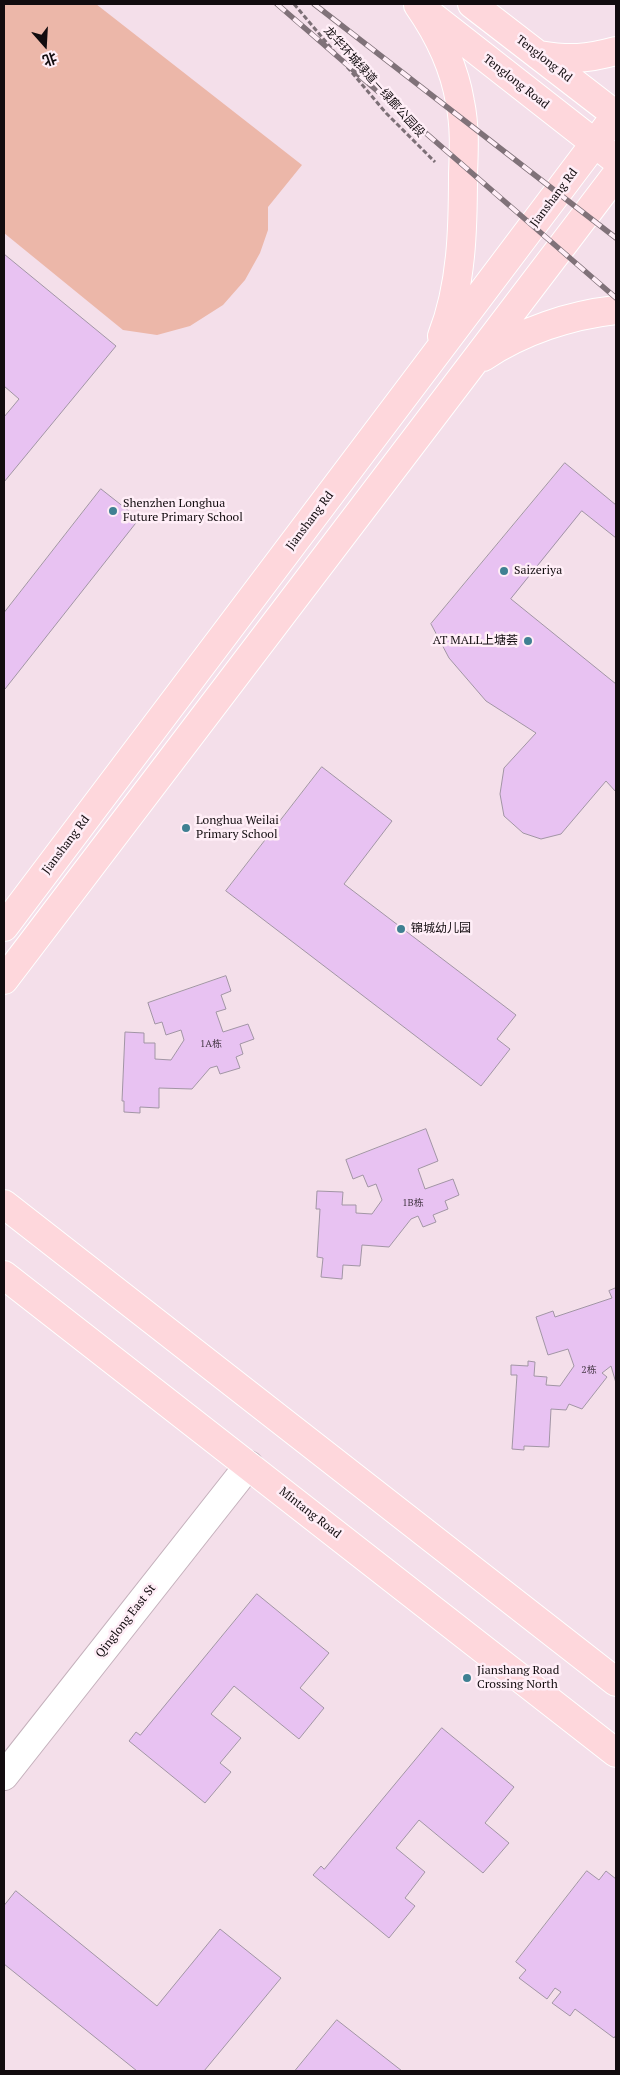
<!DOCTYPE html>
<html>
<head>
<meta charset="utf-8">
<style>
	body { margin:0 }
	#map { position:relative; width:620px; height:2075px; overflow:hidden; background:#f4dfea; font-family:"PT Serif","Noto Sans SC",serif }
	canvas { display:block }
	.frame { position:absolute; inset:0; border:5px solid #120c0f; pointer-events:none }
	.north { position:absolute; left:20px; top:20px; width:50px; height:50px; -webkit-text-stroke:4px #ffeef7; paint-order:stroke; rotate:161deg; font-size:14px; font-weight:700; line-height:20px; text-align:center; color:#120c0f }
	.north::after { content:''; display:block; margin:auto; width:18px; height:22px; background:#120c0f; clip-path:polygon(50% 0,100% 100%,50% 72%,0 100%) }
</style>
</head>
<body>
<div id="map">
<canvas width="620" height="2075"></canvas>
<div class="frame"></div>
<div class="north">北</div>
</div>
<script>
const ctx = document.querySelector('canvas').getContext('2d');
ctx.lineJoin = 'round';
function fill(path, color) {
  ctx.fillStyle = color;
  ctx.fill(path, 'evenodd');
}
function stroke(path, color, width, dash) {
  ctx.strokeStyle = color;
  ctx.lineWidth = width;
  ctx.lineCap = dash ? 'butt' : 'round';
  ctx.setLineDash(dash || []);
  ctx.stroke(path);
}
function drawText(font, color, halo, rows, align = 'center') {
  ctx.font = font + ' "PT Serif","Noto Sans SC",serif';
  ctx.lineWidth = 5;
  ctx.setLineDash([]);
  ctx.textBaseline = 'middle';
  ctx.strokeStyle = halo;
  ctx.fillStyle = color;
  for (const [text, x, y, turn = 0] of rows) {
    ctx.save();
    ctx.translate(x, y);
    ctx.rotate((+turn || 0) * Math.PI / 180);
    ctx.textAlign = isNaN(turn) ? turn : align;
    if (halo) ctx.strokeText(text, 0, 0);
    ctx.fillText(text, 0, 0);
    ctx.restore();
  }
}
fill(new Path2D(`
	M4,4h92l206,161 -34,42v23l-8,23 -15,27 -22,25 -33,21 -33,9 -34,-5 -119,-97z`), '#ecb7a9');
const building = new Path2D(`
	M4,254l112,92 -112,136v-65l15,-18 -15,-13z
	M565,463l51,42v287l-10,-11 -45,53 -20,5 -18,-6 -19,-17 -4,-22 4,-26 32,-35 -50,-32 -37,-43 -18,-34z
	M101,489l38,30 -134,170 -1,-1v-75z
	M582,511l34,27v146l-105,-85z
	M322,767l70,54 -48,63 172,131 -19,24 13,10 -29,37 -255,-195z
	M226,976l5,15 -10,4 5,14 -10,3 7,20 25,-8 6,15 -14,5 3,10 -7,3 4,11 -20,6 -3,-8 -7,2 -18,21 -33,-1v20l-19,-1v6l-16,-1v-11h-2l3,-69 19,1v10h11v16l16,1 13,-20 -3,-10 -15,5 -4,-13 -7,2 -7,-21z
	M426,1129l12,32 -20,8 7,20 28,-10 6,16 -14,6 3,8 -15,6 3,7 -13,5 -5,-11 -7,3 -22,28 -27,-2 -2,21 -17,-1 -1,14 -21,-2 2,-19 -6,-1 3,-48h-4l1,-18 26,1 -1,13h14v8l16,1 10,-14 -6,-16 -8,3 -5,-12 -10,4 -7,-19z
	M616,1288v95l-5,-17 -9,7 5,4 -25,32 -13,-5 -3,6 -15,-1 -2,38 -25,-1v4l-12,-1 5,-74h-6v-10l17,1v-5l7,1 -1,14 13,1 -1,8 14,1 14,-20 -6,-17 -20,6 -12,-38 17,-6 2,6 57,-19 -3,-7z
	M257,1594l72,59 -29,35 24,20 -25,31 -65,-53 -23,28 30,24 -21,25 11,9 -26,31 -76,-62 7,-9 4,3z
	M442,1728l72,59 -29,36 24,20 -26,30 -64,-53 -23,28 29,24 -20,26 10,8 -26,32 -76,-63 8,-9 3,3z
	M587,1871l12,9 7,-9 10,8v156l-2,3 -39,-29 -5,7 -18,-13 9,-11 -6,-4 -8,11 -28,-21 7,-8 -10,-8z
	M16,1891l141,115 63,-77 61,49 -77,93h-67l-133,-107v-58z
	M337,2020l65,51h-107z`);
fill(building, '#e8c2f2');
stroke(building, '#a195a4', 1);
const minor = new Path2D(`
	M4,1776l245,-311`);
const major = new Path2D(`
	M472,4l144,111
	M418,5c21,30 36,61 42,97 5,24 4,48 3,72 0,54 -1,111 -21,162
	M431,15l185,145
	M539,55c31,5 47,4 77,-4
	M483,357c39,-26 87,-42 133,-47
	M4,927l612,-812
	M4,980l612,-805
	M4,1204l612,478
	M4,1275l612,478`);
stroke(minor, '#c4b0bb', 30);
stroke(major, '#fff', 30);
stroke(new Path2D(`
	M294,4l92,109 49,49`), '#7c6f76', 3, [5, 2.5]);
stroke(minor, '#fff', 28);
stroke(major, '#fed7dc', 28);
const rail = new Path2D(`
	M277,4l339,294
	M314,4l302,234`);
stroke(rail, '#807279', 5.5);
stroke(rail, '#ffeef7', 4, [11]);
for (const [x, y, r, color] of [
	[113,511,5,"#3f8092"],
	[504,571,5,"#3f8092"],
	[528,641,5,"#3f8092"],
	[186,828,5,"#3f8092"],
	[401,929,5,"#3f8092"],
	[467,1678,5,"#3f8092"]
]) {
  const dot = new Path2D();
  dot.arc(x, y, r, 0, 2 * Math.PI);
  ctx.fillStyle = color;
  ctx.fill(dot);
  stroke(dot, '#ffeef7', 2);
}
drawText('10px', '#483a48', null, [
	["1A栋",211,1044],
	["1B栋",413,1203],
	["2栋",589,1370]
]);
drawText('12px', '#120c0f', '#ffeef7', [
	["Tenglong Rd",544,59,38],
	["龙华环城绿道－绿廊公园段",374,82,48],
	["Tenglong Road",516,82,38],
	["Jianshang Rd",554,198,-53],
	["Jianshang Rd",310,521,-53],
	["Jianshang Rd",66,845,-53],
	["Mintang Road",310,1513,38],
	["Qinglong East St",126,1621,-52]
]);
drawText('12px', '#120c0f', '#ffeef7', [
	["Shenzhen Longhua",123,504],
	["Future Primary School",123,518],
	["Saizeriya",514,571],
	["AT MALL上塘荟",518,641,"right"],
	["Longhua Weilai",196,821],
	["Primary School",196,835],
	["锦城幼儿园",411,929],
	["Jianshang Road",477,1671],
	["Crossing North",477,1685]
], 'left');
</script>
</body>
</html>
